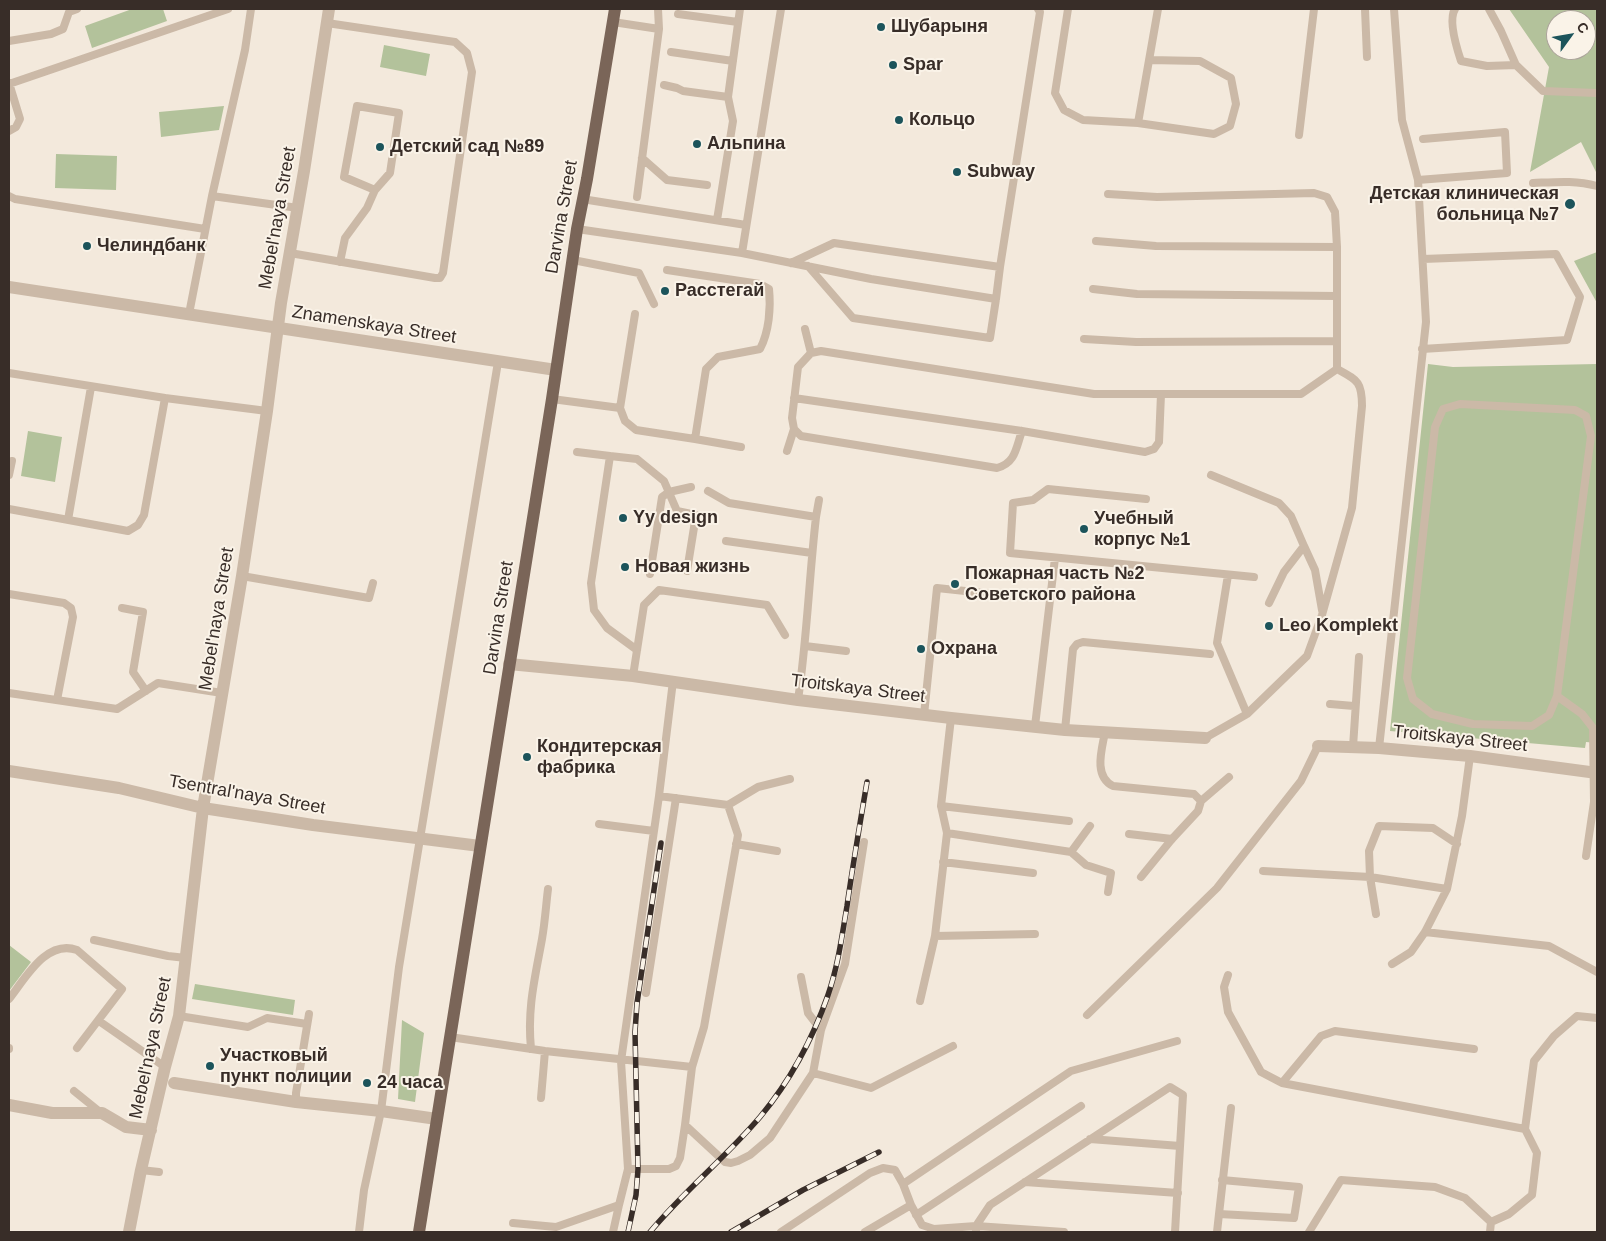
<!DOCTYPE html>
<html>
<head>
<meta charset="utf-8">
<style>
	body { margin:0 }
	#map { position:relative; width:1606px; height:1241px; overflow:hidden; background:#f3e9dc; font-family:Arial,sans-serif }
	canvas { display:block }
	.frame { position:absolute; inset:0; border:10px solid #382d28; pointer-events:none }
	.north { position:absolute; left:1546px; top:10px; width:50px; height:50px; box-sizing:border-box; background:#faf3e8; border:1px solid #aca49b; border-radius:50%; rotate:58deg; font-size:14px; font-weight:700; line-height:20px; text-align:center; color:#382d28 }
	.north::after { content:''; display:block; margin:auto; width:18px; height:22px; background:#1c545b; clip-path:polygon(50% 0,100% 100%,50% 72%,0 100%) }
</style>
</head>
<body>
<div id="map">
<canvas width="1606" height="1241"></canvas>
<div class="frame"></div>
<div class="north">С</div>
</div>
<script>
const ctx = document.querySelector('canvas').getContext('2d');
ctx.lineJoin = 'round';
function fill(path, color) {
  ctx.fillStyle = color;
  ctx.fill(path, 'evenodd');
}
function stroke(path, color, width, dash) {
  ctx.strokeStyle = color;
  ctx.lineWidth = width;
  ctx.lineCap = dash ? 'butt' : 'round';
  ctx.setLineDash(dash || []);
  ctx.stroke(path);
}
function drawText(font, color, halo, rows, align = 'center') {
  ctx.font = font + ' Arial,sans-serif';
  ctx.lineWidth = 4;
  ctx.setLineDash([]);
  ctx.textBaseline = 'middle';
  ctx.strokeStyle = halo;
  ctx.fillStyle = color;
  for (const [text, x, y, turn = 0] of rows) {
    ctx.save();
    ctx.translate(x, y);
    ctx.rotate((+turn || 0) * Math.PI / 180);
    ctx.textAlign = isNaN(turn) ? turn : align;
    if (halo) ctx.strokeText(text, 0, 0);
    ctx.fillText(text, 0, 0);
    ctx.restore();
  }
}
fill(new Path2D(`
	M132,9h31l4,12 -75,27 -7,-22z
	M1509,9h88v165l-16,-32 -51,30 19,-105zM1556,20h30v30h-30z
	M384,45l46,9 -4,22 -46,-9z
	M224,106l-5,24 -58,7 -2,-25z
	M56,154l61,2 -1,34 -61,-2z
	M1597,252v51l-23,-42z
	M1428,364l25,3 144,-3v379l-11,-1 -1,6 -195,-17z
	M28,431l34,6 -7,45 -34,-6z
	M9,945l22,17 -22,29z
	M195,984l100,16 -2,15 -101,-16z
	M402,1020l22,13 -9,69 -17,-3z`), '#b3c29b');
stroke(new Path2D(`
	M1068,9l-13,84 9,17 19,10 55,3 76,11 16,-8 6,-22 -5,-26 -31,-17 -51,-1
	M1365,9l2,48
	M1455,9c-7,11 2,40 6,52l26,5 29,-1
	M1489,9l12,22 15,34 27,26 54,2
	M678,14l60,8
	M613,22l46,7 -1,-20
	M9,41l42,-7 12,-5 6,-17 8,-3
	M671,52l62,9
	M9,83l11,36 -4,8 -7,4
	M9,84l219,-75
	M664,85l13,3 6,3 45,6
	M1138,123l20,-114
	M1299,135l15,-126
	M642,158l25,22 40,5
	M1418,180l89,-7 -2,-41 -82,7
	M1533,183c23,-1 42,-3 64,3
	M1108,194l49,3 157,-4 13,4 8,15 2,35v122
	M9,196l6,3 190,30
	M212,196l86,12
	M637,197l22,-168
	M582,199l164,26
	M717,220l16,-99 -5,-24 12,-88
	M577,229l165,24 129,26 125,20 4,-32 40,-255 -2,-3
	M1096,241l60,5 181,1
	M290,253l145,25h5l3,-5 29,-201 -5,-19 -12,-11 -128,-19
	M742,253l39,-244
	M573,260l66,13 15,31
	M340,262l5,-24 22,-30 8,-18 15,-17 9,-60 -42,-7 -13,71 31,13
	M791,263l43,-20 166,24
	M808,266l45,52 137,20 6,-39
	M1093,289l44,5 200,2
	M189,314l23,-118 33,-146 6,-41
	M635,314l-15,94 5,13 11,9 59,9 11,-70 12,-12 42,-8c9,-17 11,-41 9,-60l-9,-5 -93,-14
	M805,329l6,24
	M1084,339l52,3 201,-1
	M1422,349l145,-9 13,-43 -24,-43 -133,5
	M9,373l156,25 102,13
	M794,398l228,33 123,21 9,-3 5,-7 2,-48
	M552,399l68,9
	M1022,431c-6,16 -6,32 -25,37l-196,-32 -7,-7 -2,-11 6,-51 13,-14 10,-2 273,43h207l36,-25
	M695,439l46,8
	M787,451l7,-22
	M577,452l33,4
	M9,475l3,-14
	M1211,475l68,28 12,13 13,30 -20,26 -15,31
	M708,491l21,12 87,14c-7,61 -9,122 -18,183
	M1146,499l-98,-10 -15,11 -20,3 -3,50 244,24
	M9,509l119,22 10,-6 6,-10 21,-117
	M816,517l3,-17
	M68,520l23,-133
	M726,541l86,12
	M1304,546l11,24 7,40
	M650,574l12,-77 7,-5 22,-5
	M1228,575l-11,68 30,71
	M242,576l127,22 4,-15
	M9,594l55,9 7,5 2,9 -16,83
	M122,608l21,4 -10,60 13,19
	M805,646l41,5
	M637,650l-30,-22 -13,-18 -3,-27 19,-127 27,3 27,22 13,30 19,4 -9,56
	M633,676l11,-71 15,-15 108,15 18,30
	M9,693l108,16 41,-26 64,10
	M1557,696l-8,19 -17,11 -59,-2 -41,-10 -19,-15 -6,-21 28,-251 8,-18 17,-5 115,6 11,6 5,20 -34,260 25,18 11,14 1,74 -8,54
	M1330,704l24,2
	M924,715l13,-127 75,8
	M1035,726l20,-168
	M1065,730l8,-81 4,-5 6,-2 127,12
	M1105,732c-3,17 -12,44 8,54l81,8 7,7 -3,10 -26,28 -31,38
	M1205,738l42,-24 60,-58 15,-41 30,-107 10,-102c0,-25 -5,-26 -25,-37
	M1353,747l6,-90
	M1379,748l47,-426 -8,-142 -16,-60 -8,-111
	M659,796l69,9 10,30 -34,192 -12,40 -7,58
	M1201,801l28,-24
	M728,805l30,-18 32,-8
	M941,806l128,15
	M599,824l55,7
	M947,833l124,19 15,13 25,8 -3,19
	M1129,834l43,5
	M736,844l41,7
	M1071,852l19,-26
	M943,862l90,11
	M1263,871l107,6 77,12
	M1376,914l-6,-37 -1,-26 10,-25 54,2 24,16
	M1425,932l124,14 48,26
	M935,936l100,-2
	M94,940l74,16 18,2
	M1392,964l19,-12 14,-20 22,-43 15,-73 8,-60
	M1228,975l-4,12 4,25 33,60 21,11 243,46 12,24 -5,42 -23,19 -18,8
	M801,977l7,36 13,17
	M646,993l30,-195
	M9,999c16,-20 37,-60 68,-49l45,39 -45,59
	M920,1001l15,-65 12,-103 -6,-27 10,-88
	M1087,1015l130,-127 84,-107 17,-35
	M179,1016l69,11 19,-9 40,6
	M99,1021l66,46
	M450,1037l95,14 147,16
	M9,1048v1
	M531,1049c-4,-41 4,-71 11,-110 3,-17 4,-34 6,-50
	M813,1073l8,-43 24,-66 19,-122
	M1282,1083l39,-47 14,-5 139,18
	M74,1091l26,21
	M541,1098l4,-47
	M296,1102v-9l13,-79
	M1525,1129l9,-68 20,-25 23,-20 20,2
	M1090,1139l90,7
	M628,1169l-7,-108 38,-265 14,-115
	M141,1170l18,2
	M1025,1182l153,11
	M903,1184l168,-113 106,-30
	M1219,1214l12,-106
	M916,1215l165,-109
	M513,1223l43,4 63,-22 9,-36h41l7,-3 4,-8 5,-33 40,37 6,1 7,-2 12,-6 20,-17 43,-65 58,15 82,-42
	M359,1232l5,-42 17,-79 18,-144 99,-605
	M613,1232l6,-27
	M781,1232l89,-59 13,-5 12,2 8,14 8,21 11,20 12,4 42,-3 88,6
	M865,1232l46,-27
	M976,1232v-6l14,-21 180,-118 13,8 -8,137
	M1217,1232l2,-18 75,4 5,-31 -77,-7
	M1309,1232l32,-52 94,7 30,11 26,24 -1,10`), '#cbb9a7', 8);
stroke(new Path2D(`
	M9,287l547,83
	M509,664l124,12 165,24 153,18 114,12 140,8
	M1318,746l61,2 91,8 127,17
	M9,771l110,17 84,20 110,17 167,21
	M174,1083l122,19 85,9 56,8
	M9,1105l43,8h50l24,14 25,3
	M129,1232l12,-62 24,-103 14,-51 24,-208 39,-232 25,-165 14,-108 23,-132 25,-162`), '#cbb9a7', 12);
stroke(new Path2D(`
	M419,1232l133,-833 25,-170 10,-50 28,-170`), '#7a6558', 12);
const rail = new Path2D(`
	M628,1232l8,-37 2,-26 -3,-137 2,-29 24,-160
	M650,1232c34,-41 76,-75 110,-115 30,-36 53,-79 68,-122 10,-29 14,-59 19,-89 6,-42 13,-83 20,-124
	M731,1232l72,-42 76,-38`);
stroke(rail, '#382d28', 5.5);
stroke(rail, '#faf3e8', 4, [11]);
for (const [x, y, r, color] of [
	[881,27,5,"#1c545b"],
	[893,65,5,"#1c545b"],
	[899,120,5,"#1c545b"],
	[697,144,5,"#1c545b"],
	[380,147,5,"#1c545b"],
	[957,172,5,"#1c545b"],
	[1570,204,6,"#1c545b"],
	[87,246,5,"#1c545b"],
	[665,291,5,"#1c545b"],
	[623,518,5,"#1c545b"],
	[1084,529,5,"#1c545b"],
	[625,567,5,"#1c545b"],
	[955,584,5,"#1c545b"],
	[1269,626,5,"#1c545b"],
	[921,649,5,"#1c545b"],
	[527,757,5,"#1c545b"],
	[210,1066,5,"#1c545b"],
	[367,1083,5,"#1c545b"]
]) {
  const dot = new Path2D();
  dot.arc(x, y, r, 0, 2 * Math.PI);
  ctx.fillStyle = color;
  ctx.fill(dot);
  stroke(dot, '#faf3e8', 2);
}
drawText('bold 18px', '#382d28', '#faf3e8', [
	["Шубарыня",891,27],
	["Spar",903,65],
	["Кольцо",909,120],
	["Альпина",707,144],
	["Детский сад №89",390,147],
	["Subway",967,172],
	["Детская клиническая",1559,194,"right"],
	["больница №7",1559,215,"right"],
	["Челиндбанк",97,246],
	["Расстегай",675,291],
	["Yy design",633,518],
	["Учебный",1094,519],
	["корпус №1",1094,540],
	["Новая жизнь",635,567],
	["Пожарная часть №2",965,574],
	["Советского района",965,595],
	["Leo Komplekt",1279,626],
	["Охрана",931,649],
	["Кондитерская",537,747],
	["фабрика",537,768],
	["Участковый",220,1056],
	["пункт полиции",220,1077],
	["24 часа",377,1083]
], 'left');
drawText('18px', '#382d28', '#faf3e8', [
	["Darvina Street",562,217,-80],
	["Mebel'naya Street",278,218,-80],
	["Znamenskaya Street",374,325,9],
	["Darvina Street",499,618,-81],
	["Mebel'naya Street",217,619,-81],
	["Troitskaya Street",858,689,7],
	["Troitskaya Street",1460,739,6],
	["Tsentral'naya Street",247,795,10],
	["Mebel'naya Street",151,1048,-78]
]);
</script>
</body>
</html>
